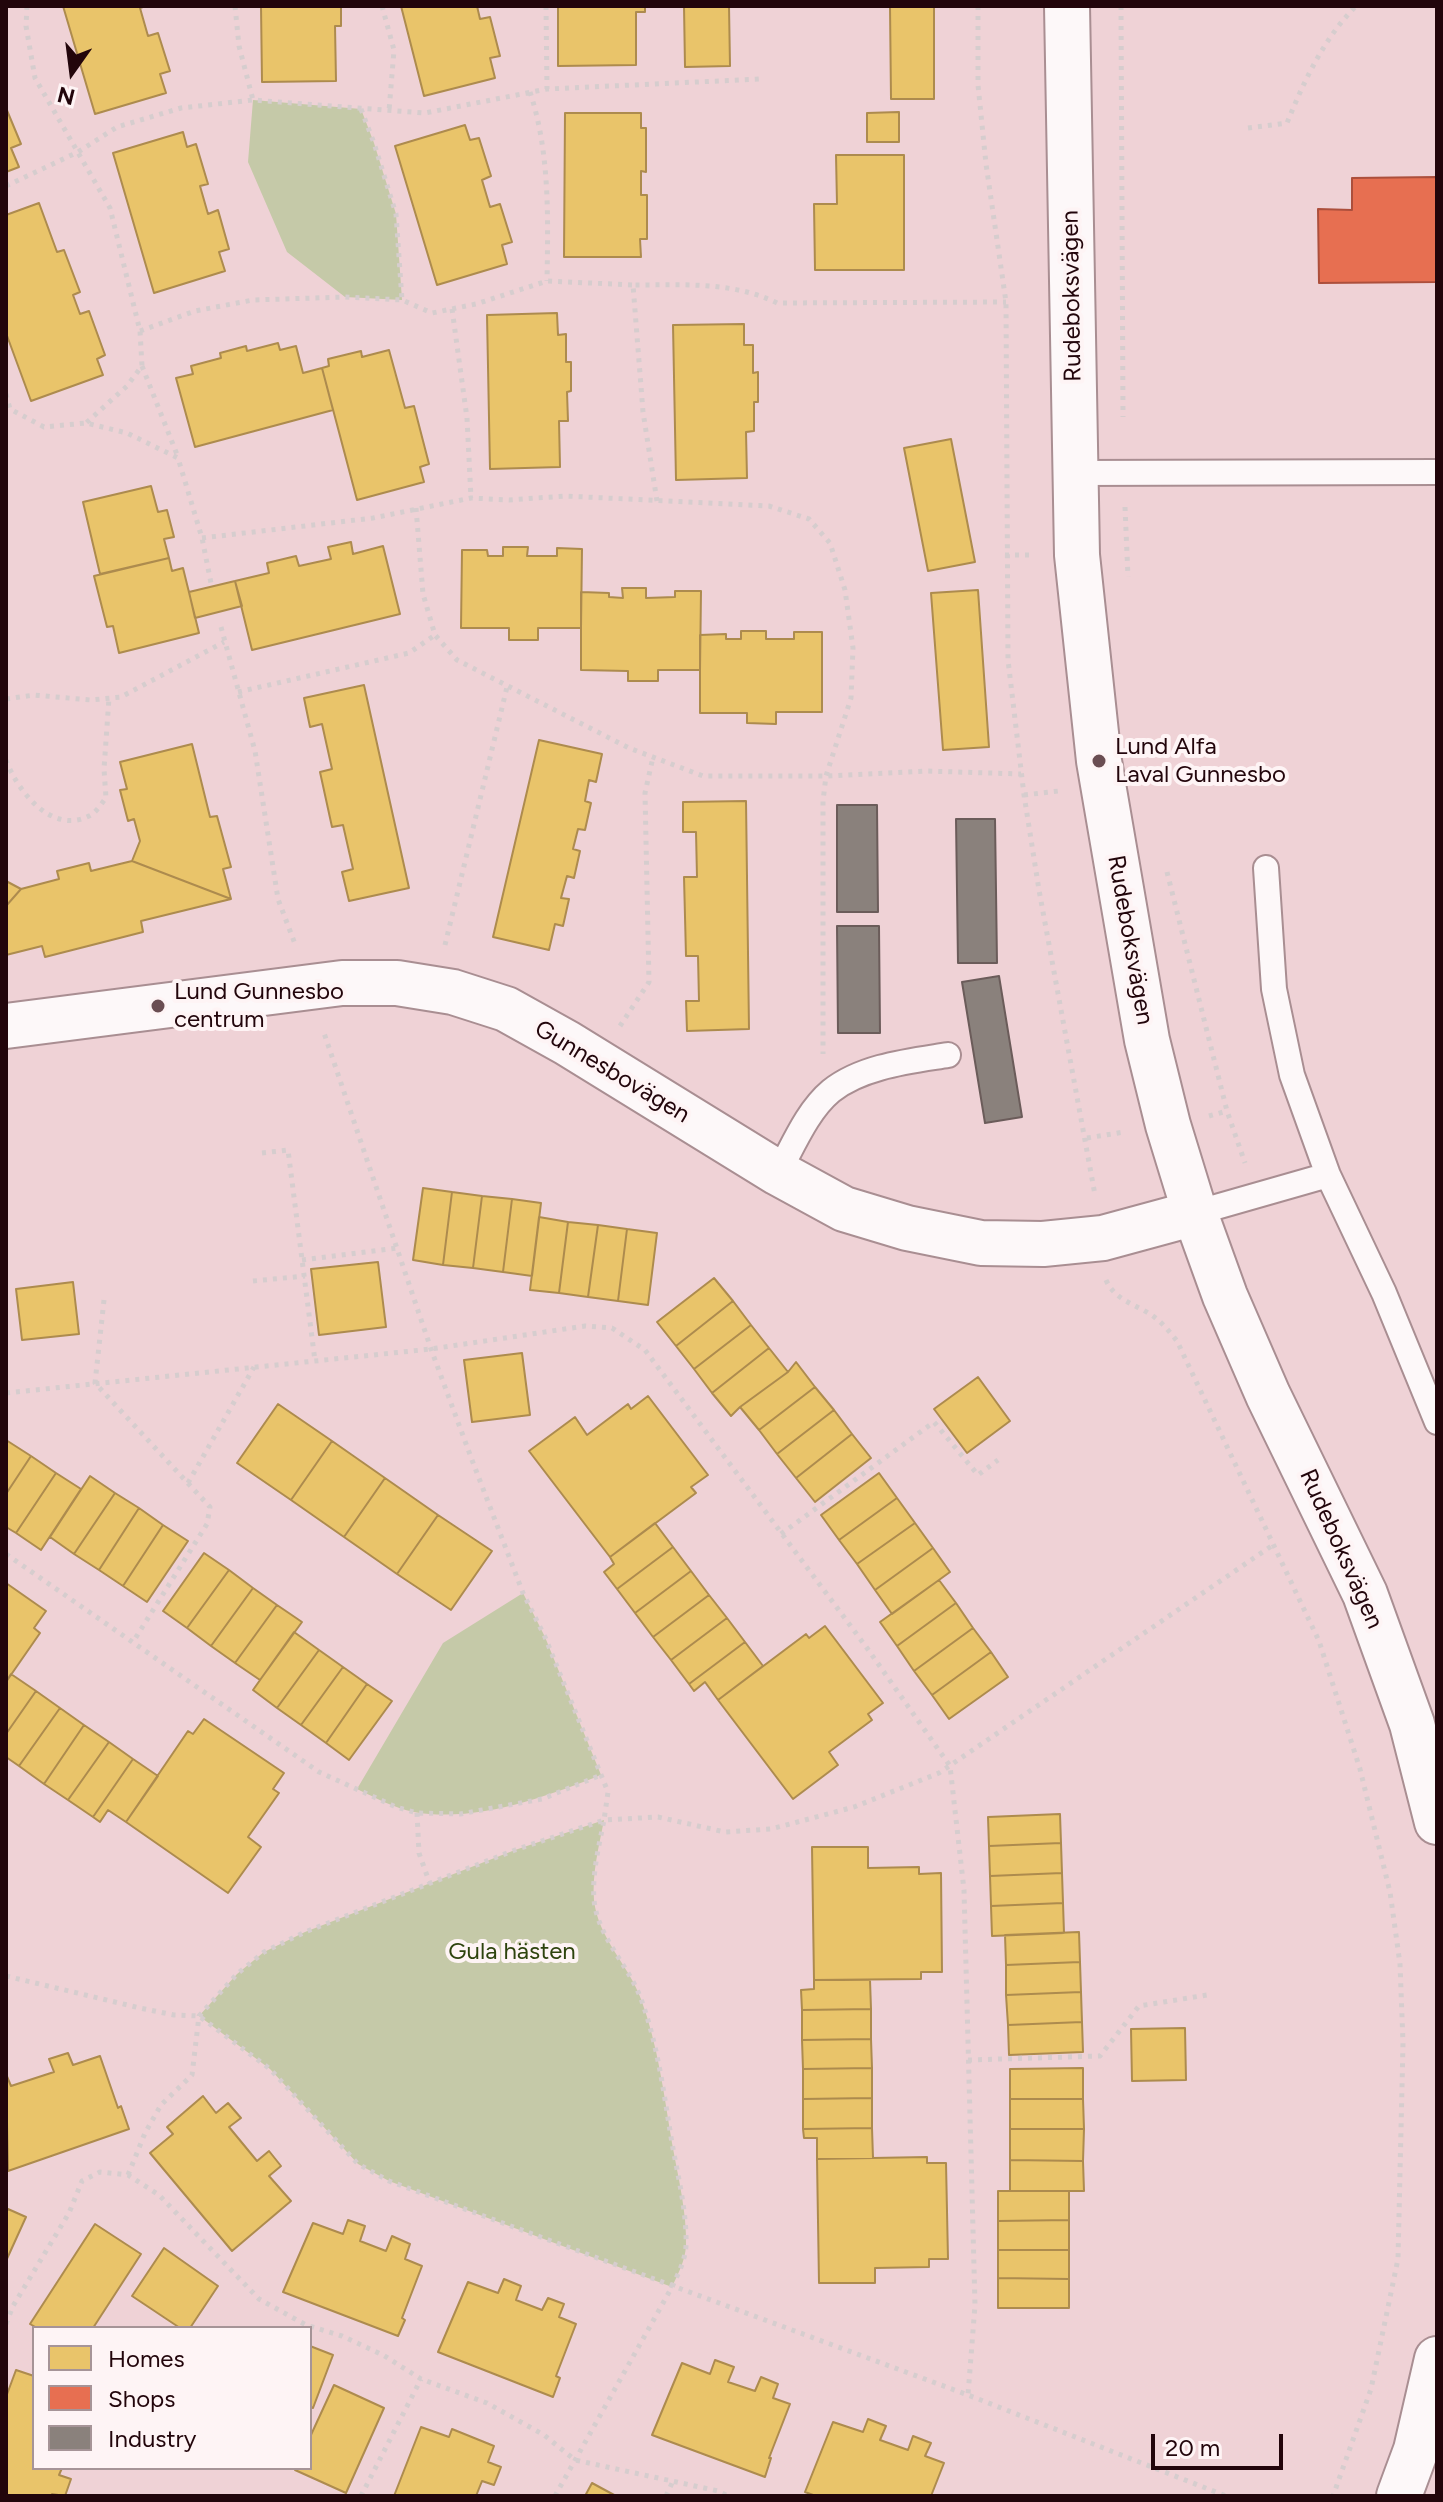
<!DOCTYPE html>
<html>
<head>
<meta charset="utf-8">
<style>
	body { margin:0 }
	#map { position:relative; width:1443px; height:2502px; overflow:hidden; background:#efd2d6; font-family:Figtree,sans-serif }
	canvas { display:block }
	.frame { position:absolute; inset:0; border:8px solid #22050b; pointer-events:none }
	.legend { position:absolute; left:32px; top:2326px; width:280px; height:144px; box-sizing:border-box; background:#fef4f5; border:2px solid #a69497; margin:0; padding:10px 14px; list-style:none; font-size:24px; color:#22050b }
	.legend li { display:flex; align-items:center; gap:16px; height:40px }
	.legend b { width:40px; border:2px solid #a69497 }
	.north { position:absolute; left:32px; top:32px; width:80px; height:80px; -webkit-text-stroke:6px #fef4f5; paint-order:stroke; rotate:194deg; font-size:22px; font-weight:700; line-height:32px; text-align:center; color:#22050b }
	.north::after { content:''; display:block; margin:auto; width:28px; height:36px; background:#22050b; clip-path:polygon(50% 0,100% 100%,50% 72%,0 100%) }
	.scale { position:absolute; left:1151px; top:2434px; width:132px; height:36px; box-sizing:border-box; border:4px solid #22050b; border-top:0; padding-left:10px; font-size:24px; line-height:28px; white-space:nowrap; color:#22050b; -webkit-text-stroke:6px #fef4f5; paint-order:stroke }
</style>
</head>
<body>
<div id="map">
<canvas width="1443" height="2502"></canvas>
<div class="frame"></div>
<ul class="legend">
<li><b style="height:22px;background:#e9c46a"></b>Homes</li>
<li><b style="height:22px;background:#e76f51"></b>Shops</li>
<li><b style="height:22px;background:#8a817c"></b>Industry</li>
</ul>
<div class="north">N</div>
<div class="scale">20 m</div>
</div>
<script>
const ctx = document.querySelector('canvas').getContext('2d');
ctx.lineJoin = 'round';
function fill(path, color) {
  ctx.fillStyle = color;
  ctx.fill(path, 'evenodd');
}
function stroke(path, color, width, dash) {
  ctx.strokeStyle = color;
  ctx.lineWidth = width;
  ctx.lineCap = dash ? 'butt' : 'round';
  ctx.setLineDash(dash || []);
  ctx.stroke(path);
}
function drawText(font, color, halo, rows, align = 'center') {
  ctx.font = font + ' Figtree,sans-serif';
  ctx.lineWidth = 8;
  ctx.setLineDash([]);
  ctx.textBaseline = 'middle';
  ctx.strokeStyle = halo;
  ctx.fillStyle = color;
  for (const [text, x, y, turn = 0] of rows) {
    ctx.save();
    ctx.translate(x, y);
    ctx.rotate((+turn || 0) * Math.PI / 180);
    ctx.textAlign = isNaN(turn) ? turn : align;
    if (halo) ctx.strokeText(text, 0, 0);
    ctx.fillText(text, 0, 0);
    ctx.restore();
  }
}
fill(new Path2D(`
	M253,100l108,9 13,34 22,71 6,86 -57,-3 -58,-45 -39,-90z
	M523,1593l22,44 56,138c-55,22 -126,48 -187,37 -20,-4 -38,-14 -57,-23l86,-146z
	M604,1820c-5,26 -12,53 -10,80 4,38 34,64 47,99 17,46 23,96 31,144 6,34 15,69 14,103 -1,15 -8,28 -14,41l-283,-106 -31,-17 -88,-95 -71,-53 38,-42 27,-22 41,-20 210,-82z`), '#c5c9a8');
const homes = new Path2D(`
	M63,6h83l-6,2 8,28 10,-3 12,38 -10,3 6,19 -71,21z
	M261,6h80v20h-6l1,55 -74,1z
	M401,6h76l3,13 10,-2 10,39 -10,2 5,20 -71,18z
	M558,6h87v6h-9v53l-78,1z
	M684,6h45l1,60 -45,1z
	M890,6h44v93h-43z
	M6,108l15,36 -10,4 8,19 -13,5z
	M899,112v30h-32v-29z
	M565,113h76v15h5v44l-5,-1v24h6v44h-7l1,18h-77z
	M465,125l5,15 9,-2 12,38 -9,4 8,27 10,-3 12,38 -10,3 5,19 -70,21 -42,-139z
	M183,132l4,15 9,-3 12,40 -8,2 8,28 10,-4 11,39 -10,3 6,19 -71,22 -41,-140z
	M836,155h68v115h-89l-1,-66h23z
	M39,203l18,49 7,-2 16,42 -7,3 7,19 9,-3 16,44 -8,4 6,16 -72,26 -25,-68v-118z
	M557,313l1,22 8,-1v28h5v29l-4,1 1,29h-9l1,46 -70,2 -3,-154z
	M744,324v21h9v28l5,-1v30h-4v29l-8,1 1,46 -71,2 -3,-155z
	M278,343l2,7 16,-4 7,27 19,-5 11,42 -138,37 -19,-69 17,-4 -2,-8 30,-8 -1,-5 26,-7 1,5z
	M389,350l16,58 9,-2 15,58 -9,3 4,15 -67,18 -35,-132 7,-2 -1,-7 33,-8 1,6z
	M951,439l24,123 -47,9 -24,-123z
	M151,486l7,26 9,-2 7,27 -10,2 5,19 -69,16 -17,-72z
	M351,542l2,12 30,-8 17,68 -148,36 -17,-69 34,-8 -2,-10 29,-7 3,10 32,-7 -3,-12z
	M503,547h25l-1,9h30v-8l25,1 -1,79h-43v12h-29v-12h-48l1,-78h25l1,6h15z
	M169,558l3,13 11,-3 16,65 -80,20 -6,-27 -6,1 -13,-51z
	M235,581l7,25 -47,12 -6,-26z
	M622,588h24v10l29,-1v-6h26l-1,79h-42v11h-30v-10l-47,-1v-78l28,1v4l14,1z
	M978,590l11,157 -46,3 -12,-157z
	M741,631h25v8h28v-7h28v80h-46v12l-29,-1v-10h-47v-78l26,-1v5h15z
	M364,685l45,203 -60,13 -7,-29 11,-3 -10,-44 -11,2 -12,-55 12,-3 -10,-45 -12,3 -6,-29z
	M539,740l63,14 -6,28 -7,-2 -4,21 6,2 -6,27 -7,-1 -5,20 7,2 -6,27 -7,-2 -6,22 8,1 -6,27 -8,-2 -6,26 -56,-13z
	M192,744l18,73 7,-1 14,51 -8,2 8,30 -99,-38 8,-20 -6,-22 -6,2 -8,-31 7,-1 -7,-27z
	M746,801l3,228 -62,2 -1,-30h13l-1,-45h-12l-2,-79h13l-1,-45h-13v-30z
	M132,861l99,38 -90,22 2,11 -98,25 -3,-11 -36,9v-49l15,-17 38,-10 -2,-8 32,-8 2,8z
	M6,881l15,8 -15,17z
	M423,1188l29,4 -9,73 -30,-5z
	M452,1192l30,4 -9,72 -30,-3z
	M482,1196l30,3 -9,73 -30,-4z
	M512,1199l29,4 -9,73 -29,-4z
	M539,1217l29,5 -9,71 -29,-3z
	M568,1222l30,3 -10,72 -29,-4z
	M598,1225l29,4 -9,72 -30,-4z
	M627,1229l30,4 -9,72 -30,-4z
	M378,1262l8,65 -67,8 -8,-66z
	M714,1278l19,23 -57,45 -19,-24z
	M73,1282l6,52 -57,6 -6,-51z
	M733,1301l18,24 -57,44 -18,-23z
	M751,1325l18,23 -57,45 -18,-24z
	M769,1348l19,24 -48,35 -9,9 -19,-23z
	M522,1353l8,62 -58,7 -8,-62z
	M796,1362l19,25 -56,43 -19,-23 48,-35z
	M978,1377l32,44 -43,32 -33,-44z
	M815,1387l19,23 -57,44 -18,-24z
	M648,1396l60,79 -17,12 5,6 -86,64 -81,-106 46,-34 12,18 41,-31 3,5z
	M278,1404l54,37 -41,59 -54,-37z
	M834,1410l18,24 -56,44 -19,-24z
	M852,1434l19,24 -56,44 -19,-24z
	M6,1440l25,16 -25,38z
	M332,1441l53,37 -41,59 -53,-37z
	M31,1456l25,17 -40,60 -10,-6v-33z
	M56,1473l25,16 -40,61 -25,-17z
	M879,1473l18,25 -58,42 -18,-25z
	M90,1476l25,17 -41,61 -24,-17z
	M385,1478l53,37 -41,59 -53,-37z
	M115,1493l24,15 -40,62 -25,-16z
	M897,1498l18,25 -58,41 -18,-24z
	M139,1508l24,17 -40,61 -24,-16z
	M438,1515l54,36 -41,59 -54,-36z
	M655,1523l18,24 -56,42 -13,-17 10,-8 -4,-7z
	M915,1523l18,25 -58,42 -18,-26z
	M163,1525l25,16 -41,61 -24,-16z
	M673,1547l18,24 -56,42 -18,-24z
	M933,1548l17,24 -58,42 -17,-24z
	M204,1553l25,17 -42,58 -24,-17z
	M229,1570l24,18 -42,58 -24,-18z
	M691,1571l18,24 -56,42 -18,-24z
	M939,1580l17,23 -59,43 -17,-24z
	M6,1583l40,28 -12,17 6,5 -34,49z
	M253,1588l24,17 -42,58 -24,-17z
	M709,1595l18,23 -56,42 -18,-23z
	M956,1603l17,25 -59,43 -17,-25z
	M277,1605l25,17 -42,58 -25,-17z
	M727,1618l18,24 -56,42 -18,-24z
	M825,1626l58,77 -15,11 4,6 -43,32 9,13 -45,34 -75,-99 88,-66 3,4z
	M973,1628l18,24 -59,43 -18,-24z
	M294,1632l25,18 -42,58 -24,-18z
	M745,1642l18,24 -45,34 -13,-18 -11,9 -5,-7z
	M319,1650l24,17 -42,58 -24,-17z
	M991,1652l17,25 -59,42 -17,-24z
	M343,1667l24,17 -41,59 -25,-18z
	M11,1674l25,17 -30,43v-52z
	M367,1684l25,17 -43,59 -23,-17z
	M36,1691l24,17 -41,58 -13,-9v-23z
	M60,1708l24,17 -40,59 -25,-18z
	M204,1719l80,54 -11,16 6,4 -31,44 13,10 -33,46 -102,-71 62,-91 5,3z
	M84,1725l25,17 -41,58 -24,-16z
	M109,1742l24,17 -40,58 -25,-17z
	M133,1759l25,17 -32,46 -18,-12 -8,12 -7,-5z
	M1060,1814l1,29 -72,3 -1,-29z
	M1061,1843l1,30 -72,3 -1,-30z
	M812,1847h56v21l51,-1v7l22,-1 1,99h-21v7l-107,1z
	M1062,1873l1,30 -72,3 -1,-30z
	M1063,1903l1,30 -72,3 -1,-30z
	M1079,1932l1,30 -74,3 -1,-30z
	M1080,1962l1,30 -75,3v-30z
	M814,1980h56l1,29 -69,1 -1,-20 13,-1z
	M1081,1992l1,30 -74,3 -2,-30z
	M871,2009v30l-69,1v-30z
	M1082,2022l1,30 -74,3 -1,-30z
	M1185,2028l1,52 -54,1 -1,-52z
	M871,2039l1,29 -69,1 -1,-29z
	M68,2053l5,12 27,-9 18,52 3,-2 8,23 -121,42 -2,-97 5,12 43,-14 -5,-13z
	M872,2068v30l-69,1v-30z
	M1083,2068v31h-73v-30z
	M203,2096l13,17 12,-10 13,15 -12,9 28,34 12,-10 12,15 -12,10 22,25 -59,50 -82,-98 23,-19 -6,-7z
	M872,2098v30l-69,1v-30z
	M1010,2099h73l1,30h-74z
	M872,2128l1,30 -56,1v-21h-13l-1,-9z
	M1010,2129h74l-1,32 -73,-1z
	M927,2157v6h19l2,96h-19v8l-54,1v15h-56l-2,-124z
	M1010,2160l73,1 1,30h-74z
	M998,2191h71v29l-71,1z
	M8,2209l18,8 -20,44v-48z
	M348,2220l17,6 -5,15 26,10 6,-15 18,8 -5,15 17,7 -20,52 3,2 -7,16 -115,-44 30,-69 30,11z
	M1069,2220v30h-71v-29z
	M95,2224l46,30 -48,74h-56l-7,-4z
	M164,2248l54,38 -28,42h-10l-48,-32z
	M998,2250h71v29l-71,-1z
	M998,2278l71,1v29h-71z
	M504,2279l17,7 -5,14 26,10 6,-12 16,6 -5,13 17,7 -20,52 4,2 -7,19 -115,-45 30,-70 30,11z
	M310,2346l23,9 -20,53 -3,-1z
	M715,2360l19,7 -6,15 27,9 6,-14 17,7 -5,14 17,6 -21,54h2l-6,19 -113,-42 30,-72 28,11z
	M16,2370l18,6v92h28l-3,7 12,4 -6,17 -13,-2 -1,2h-45v-99z
	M334,2385l50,23 -38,85 -51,-23 1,-2h14v-31z
	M868,2419l18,7 -6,14 28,10 5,-14 18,7 -6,13 19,7 -13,33h-115l-11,-4 28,-70 30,10z
	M421,2427l28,10 3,-8 42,17 -6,16 13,5 -7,18 -12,-4 -6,15h-82z
	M592,2483l24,13h-31z`);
fill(homes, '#e9c46a');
stroke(homes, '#ad8b4e', 2);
const shops = new Path2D(`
	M1437,177v105l-118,1 -1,-74 34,1v-32z`);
fill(shops, '#e76f51');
stroke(shops, '#ac4f3c', 2);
const industry = new Path2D(`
	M837,805h40l1,107h-41z
	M956,819h39l2,144h-39z
	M837,926h42l1,107h-42z
	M999,976l23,141 -37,6 -23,-141z`);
fill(industry, '#8a817c');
stroke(industry, '#6b5c5a', 2);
const service = new Path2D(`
	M1075,473l362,-1
	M1266,868l8,121 18,86 36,100
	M778,1173c15,-27 29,-62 53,-82 31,-25 80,-30 117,-36
	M1195,1213l133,-38 56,118 53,129`);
const minor = new Path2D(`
	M6,1026l336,-43h55l56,9 53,17 61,34 211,130 66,36 63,19 74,15 62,1 60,-6 92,-25`);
const tertiary = new Path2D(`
	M1067,6l10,549 22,206 48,279 21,85 27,88 30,83 43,99 97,199 47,130 25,98
	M1399,2496l17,-46 21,-91`);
stroke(service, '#a98e92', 28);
stroke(minor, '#a98e92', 48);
stroke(tertiary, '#a98e92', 48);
stroke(new Path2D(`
	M27,6l-1,20 9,52 75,130 30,123 2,35 -15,20 -41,37
	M235,6l4,40 14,54
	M382,6l12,44 -5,61
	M546,6l1,83
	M978,6v79l8,79 20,138 2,358 16,135 15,95 56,305
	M1121,6l2,411
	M530,92c20,61 18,125 17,189
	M361,109l13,34 22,71 6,86
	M1248,128l39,-5c17,-42 37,-85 69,-117
	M6,186l72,-34 39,-25 64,-19 72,-8 172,13 122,-24 214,-10
	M452,309l15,109 4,80
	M140,331l55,-20 58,-11 92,-3 57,3 30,13 44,-9 71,-23 86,4
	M142,366l36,91
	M6,394l4,15 34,18 42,-4 41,10 51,25 24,80 9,45
	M657,501l-14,-89 -10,-127c49,0 99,-4 144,18l229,-1
	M1125,507l3,70
	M416,508l7,86 12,41 22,25 172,88 74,28h123l100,-5 95,3
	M202,538l171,-20 98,-20 38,2 56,-4 204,10 40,13 21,24 15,47 8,58 -2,50 -25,78 -3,25v253
	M1005,555h29
	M221,627l34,124 23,148 17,45
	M238,692l171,-39 26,-18
	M6,699l28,-4 57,5 30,-3 103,-55
	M6,760c11,30 45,75 83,56 7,-3 12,-12 17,-18l-2,-29 5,-71
	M1024,795l35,-4
	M1167,872l60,239 18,52
	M445,945l62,-258
	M620,1026l29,-44 -4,-189 8,-36
	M1209,1116l18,-5
	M1087,1138l37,-6
	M262,1153l26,-3 27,211
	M302,1260l96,-12
	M1106,1280c8,19 28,24 44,34 11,7 19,17 27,27l142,300 41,128 30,123 10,72 3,79 -5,216 -27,130 -38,107
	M253,1281l52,-5
	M104,1300l-9,83 115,124 -3,17 -74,118
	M6,1393l425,-44 154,-23 27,2 33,22 222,298 83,118 14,124 11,415 -7,90
	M188,1483l66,-116
	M781,1534l153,-112 44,53 20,-15
	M6,1554l313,218 77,35 21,6 43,1 82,-15 59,-24
	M417,1813l2,40 11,31
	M6,1976l134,32 34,7 25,1 71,53 88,95 31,17 579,214 258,101
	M968,2060l132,-4 39,-50 68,-11
	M128,2175l17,-42 16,-28 31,-30 7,-59 38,-42 27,-22 41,-20 210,-82 89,-30 4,-28 -63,-155 -22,-44 -51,-133 -41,-111 -108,-319
	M6,2324l7,-18 56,-93 13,-32 18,-9 28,3 31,20 100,104 47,26 36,11 41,19 38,24 66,24 57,32 31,25 143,31 10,5
	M361,2496l60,-117
	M555,2496l117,-209c6,-13 13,-26 14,-41 1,-34 -8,-69 -14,-103 -8,-48 -14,-98 -31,-144 -13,-35 -43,-61 -47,-99 -2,-27 5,-54 10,-80l54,-3 67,15 46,-3 83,-22 85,-34 334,-228
	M666,2496l7,-15`), '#d6cdce', 5, [4, 6]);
stroke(service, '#fdf8f9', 24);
stroke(minor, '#fdf8f9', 44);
stroke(tertiary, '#fdf8f9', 44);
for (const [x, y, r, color] of [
	[1099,761,8,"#6a4d52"],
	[158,1006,8,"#6a4d52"]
]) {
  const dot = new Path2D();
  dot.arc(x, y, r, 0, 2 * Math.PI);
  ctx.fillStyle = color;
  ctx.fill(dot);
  stroke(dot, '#fef4f5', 3);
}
drawText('24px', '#22050b', '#fef4f5', [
	["Rudeboksvägen",1072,296,-91],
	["Rudeboksvägen",1130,940,80],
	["Gunnesbovägen",612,1072,31],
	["Rudeboksvägen",1341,1549,66]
]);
drawText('24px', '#22050b', '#fef4f5', [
	["Lund Alfa",1115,747],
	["Laval Gunnesbo",1115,775],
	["Lund Gunnesbo",174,992],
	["centrum",174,1020]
], 'left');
drawText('24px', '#2d430d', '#fef4f5', [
	["Gula hästen",512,1952]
]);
</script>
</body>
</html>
